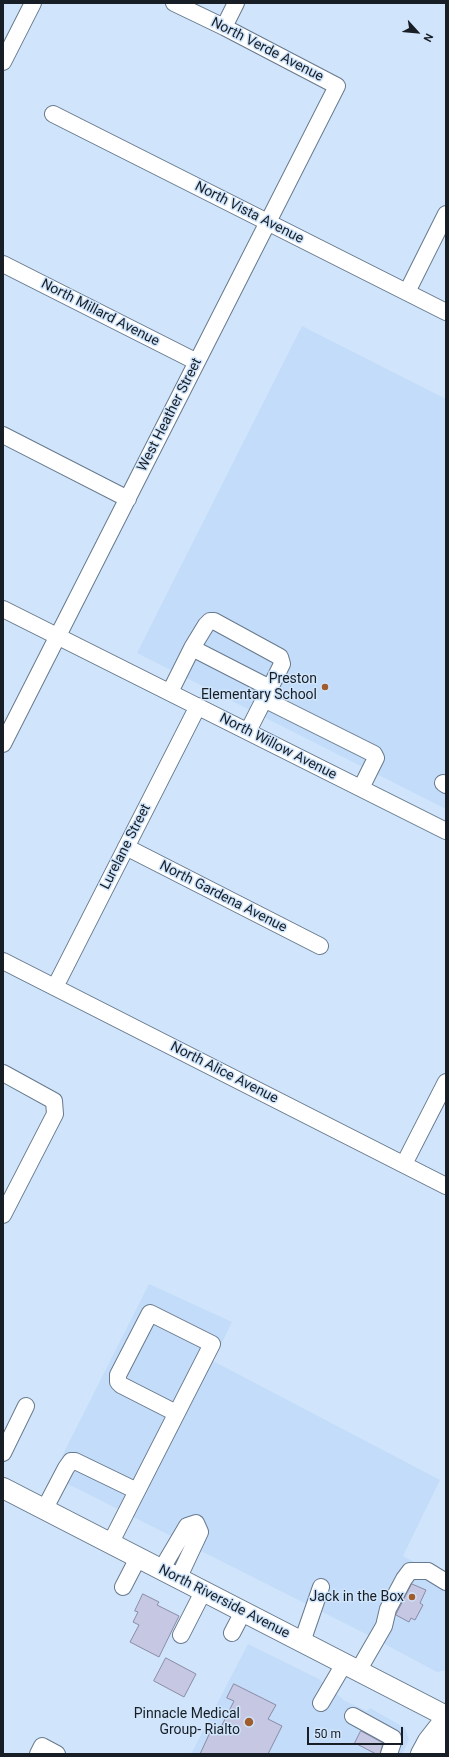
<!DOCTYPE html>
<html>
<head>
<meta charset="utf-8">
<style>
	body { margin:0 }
	#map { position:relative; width:449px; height:1757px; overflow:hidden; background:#d0e5fb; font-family:Roboto,sans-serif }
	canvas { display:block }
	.frame { position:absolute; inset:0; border:4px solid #171e26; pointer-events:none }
	.north { position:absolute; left:397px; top:12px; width:40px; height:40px; -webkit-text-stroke:3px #d0e5fb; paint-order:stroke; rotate:117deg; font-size:11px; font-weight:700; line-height:16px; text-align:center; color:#171e26 }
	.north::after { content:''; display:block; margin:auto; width:14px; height:18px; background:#171e26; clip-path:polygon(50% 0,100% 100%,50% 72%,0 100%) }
	.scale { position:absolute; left:307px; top:1727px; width:96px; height:18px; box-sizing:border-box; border:2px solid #171e26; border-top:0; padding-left:5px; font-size:12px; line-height:14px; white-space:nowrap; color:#171e26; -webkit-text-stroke:3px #d0e5fb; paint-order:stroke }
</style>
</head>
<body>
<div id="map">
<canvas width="449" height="1757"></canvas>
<div class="frame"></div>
<div class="north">N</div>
<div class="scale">50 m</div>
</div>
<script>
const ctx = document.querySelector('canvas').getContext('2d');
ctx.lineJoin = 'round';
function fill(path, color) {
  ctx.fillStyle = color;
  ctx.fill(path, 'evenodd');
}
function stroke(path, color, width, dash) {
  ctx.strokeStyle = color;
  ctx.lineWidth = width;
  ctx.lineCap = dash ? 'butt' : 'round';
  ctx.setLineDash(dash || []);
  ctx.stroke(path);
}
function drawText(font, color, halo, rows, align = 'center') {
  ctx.font = font + ' Roboto,sans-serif';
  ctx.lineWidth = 3;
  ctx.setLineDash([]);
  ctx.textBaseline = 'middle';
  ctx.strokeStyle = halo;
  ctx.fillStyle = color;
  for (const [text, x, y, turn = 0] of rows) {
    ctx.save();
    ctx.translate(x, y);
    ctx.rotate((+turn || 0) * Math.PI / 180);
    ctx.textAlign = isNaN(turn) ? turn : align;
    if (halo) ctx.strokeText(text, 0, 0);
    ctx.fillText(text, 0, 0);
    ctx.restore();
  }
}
fill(new Path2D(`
	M302,326l144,73v410l-309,-156z
	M149,1284l83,38 -19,39 227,119 -37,76 43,23v91l-9,2 -73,-39 -312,-157z
	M248,1644l71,35 26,22 22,10 3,-3 35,20 4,12 -7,14h-211z`), '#c3dcf9');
const building = new Path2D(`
	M412,1584l14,6 -6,13 3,2 -8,15 -4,-2 -2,4 -13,-7z
	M143,1594l16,8 -2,3 22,11 -20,41 -29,-15 9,-17 -6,-3 5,-10 -3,-1z
	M166,1658l30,16 -12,23 -30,-16z
	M234,1684l42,21 -8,14 14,7 -14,28h-68l13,-28 7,3 14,-28 -7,-3z
	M361,1731l22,12 -3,11h-4l-21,-11z`);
fill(building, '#c6c7e2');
stroke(building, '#8a8ba4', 1);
const minor = new Path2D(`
	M224,27l12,-24
	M3,62l30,-59
	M53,114l393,198
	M3,264l194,98
	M407,292l39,-78
	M3,435l125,64
	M3,609l443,222
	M192,648l14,-23 4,-4h4l66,36 2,7 -12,24
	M170,692l22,-44 78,40 -22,43
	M264,699l110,55 2,4 -15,30
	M3,744l334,-658 -113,-59 -50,-24
	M443,783l3,2
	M126,847l194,99
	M3,961l443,225
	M55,987l143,-281
	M3,1073l51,28 1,13 -52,101
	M404,1164l42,-82
	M3,1453l23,-47
	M44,1510l22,-42 5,-7h4l62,30
	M110,1544l102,-200 -62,-31 -32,62v7l3,3 55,28
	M161,1570l26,-44 9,-3 4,9 -22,47
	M123,1587l15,-29
	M232,1633l11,-21
	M181,1635l22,-43
	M302,1642l19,-55
	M358,1671l26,-45 4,-17 16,-30 6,-8h18l18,11
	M321,1703l23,-39
	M353,1716l40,22v4l-4,12
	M38,1754l4,-8 15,8`);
const major = new Path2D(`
	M3,1488l443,228
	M421,1754l7,-13 18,-23
	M441,1754l5,-29`);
stroke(minor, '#67798d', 18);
stroke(major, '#67798d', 22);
stroke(minor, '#fff', 16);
stroke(major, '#fff', 20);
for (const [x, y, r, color] of [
	[325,687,4,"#a05c2d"],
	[412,1597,4,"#a05c2d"],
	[249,1722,5,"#a05c2d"]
]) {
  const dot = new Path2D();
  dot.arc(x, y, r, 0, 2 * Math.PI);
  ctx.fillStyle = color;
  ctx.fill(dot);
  stroke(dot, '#d0e5fb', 1.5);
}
drawText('14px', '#171e26', '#d0e5fb', [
	["North Verde Avenue",267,50,27],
	["North Vista Avenue",249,213,27],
	["North Millard Avenue",100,313,27],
	["West Heather Street",170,415,-63],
	["North Willow Avenue",278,747,27],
	["Lurelane Street",126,847,-63],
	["North Gardena Avenue",223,897,27],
	["North Alice Avenue",224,1073,27],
	["North Riverside Avenue",224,1602,27]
]);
drawText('14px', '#171e26', '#d0e5fb', [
	["Preston",317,679],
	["Elementary School",317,695],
	["Jack in the Box",404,1597],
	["Pinnacle Medical",240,1714],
	["Group- Rialto",240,1730]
], 'right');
</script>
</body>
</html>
